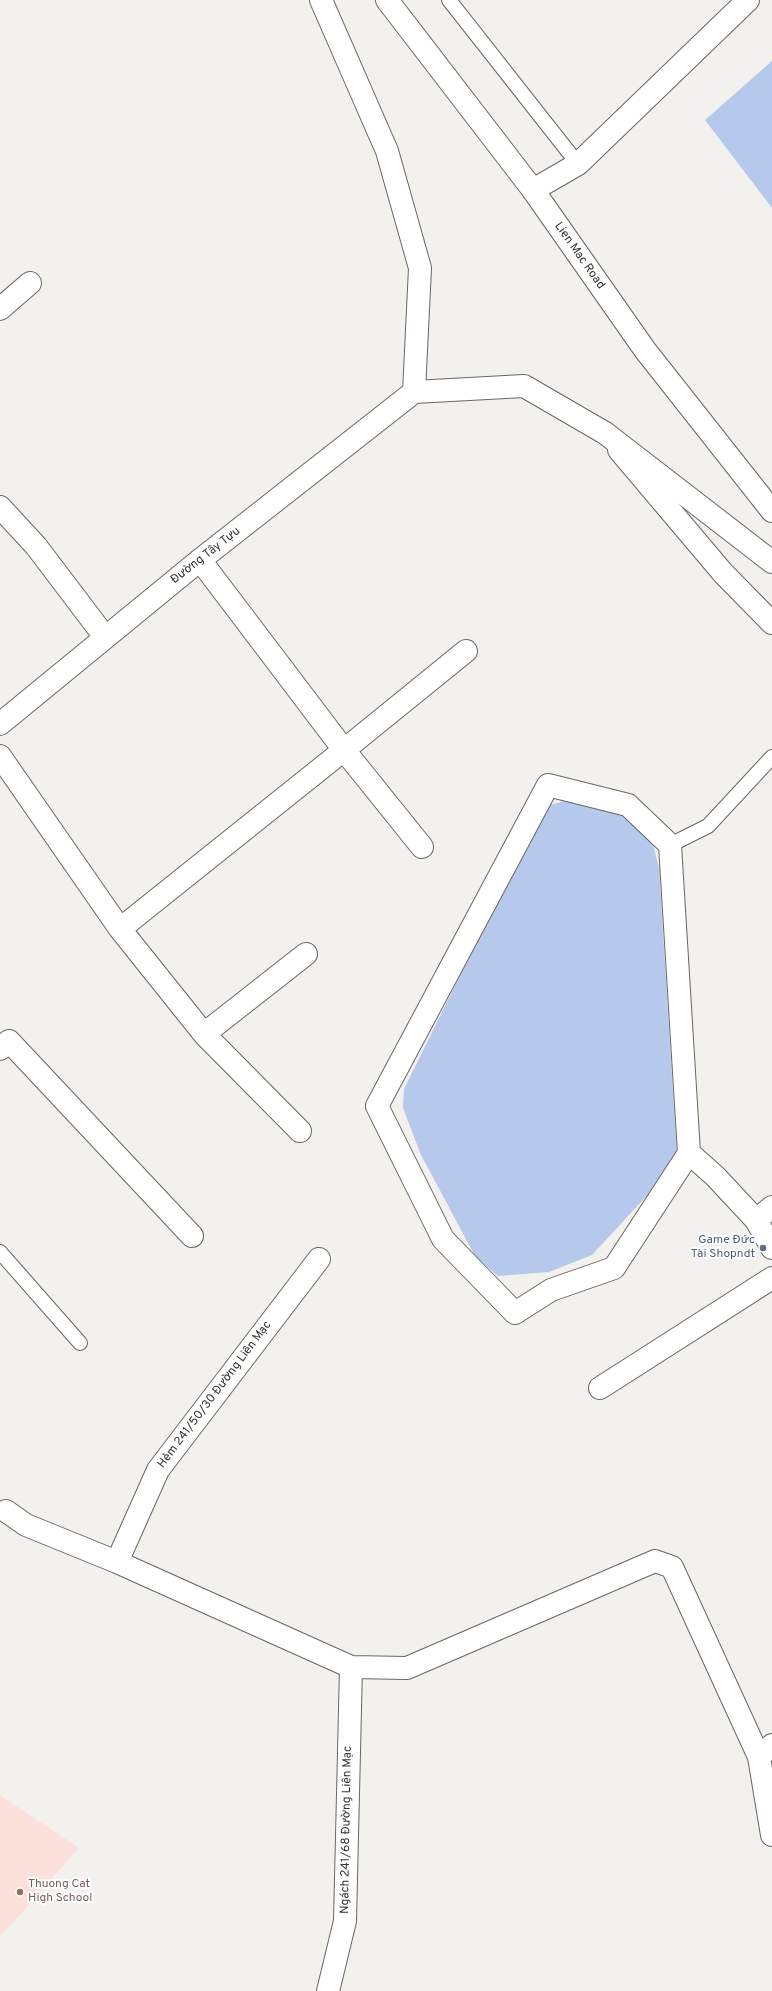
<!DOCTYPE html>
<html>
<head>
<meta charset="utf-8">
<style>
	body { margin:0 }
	canvas { display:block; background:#f3f1ee }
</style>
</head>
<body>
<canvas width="772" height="1991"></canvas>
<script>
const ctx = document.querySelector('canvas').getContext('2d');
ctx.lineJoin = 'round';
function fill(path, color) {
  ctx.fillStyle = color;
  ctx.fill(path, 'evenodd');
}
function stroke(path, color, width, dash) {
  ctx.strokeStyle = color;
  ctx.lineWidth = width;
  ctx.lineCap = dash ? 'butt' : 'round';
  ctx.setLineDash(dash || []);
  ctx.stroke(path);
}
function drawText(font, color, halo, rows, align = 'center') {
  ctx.font = font + ' Overpass,sans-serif';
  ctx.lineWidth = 4;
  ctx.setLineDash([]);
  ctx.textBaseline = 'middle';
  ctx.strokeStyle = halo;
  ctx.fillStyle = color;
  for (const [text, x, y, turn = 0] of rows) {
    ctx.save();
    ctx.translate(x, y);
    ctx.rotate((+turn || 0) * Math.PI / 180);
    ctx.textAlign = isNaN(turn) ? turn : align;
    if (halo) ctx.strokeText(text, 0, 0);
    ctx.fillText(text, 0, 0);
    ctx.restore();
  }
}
fill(new Path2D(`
	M0,1795l79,53 -79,89z`), '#fbe0db');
fill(new Path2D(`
	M772,61v147l-67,-88z
	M571,799l60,19 22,26 6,24 18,288 -9,17 -76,82 -43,17 -51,4 -23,-20 -54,-101 -18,-47 1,-19 139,-282z`), '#b6c9ed');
const service = new Path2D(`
	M449,0l129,164
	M670,845l38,-19 64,-69
	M0,1252l80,91`);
const minor = new Path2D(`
	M533,190l45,-26 170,-164
	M0,309l30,-26
	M619,450l104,123 49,50
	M0,507l36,39 69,91
	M200,560l144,190 78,97
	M0,756l120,173 84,105 102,-80
	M548,785l80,20 42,40 19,308 -75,115 -63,22 -36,23 -72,-74 -66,-133z
	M120,929l224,-179 122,-99
	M204,1034l96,97
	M0,1049l9,-8 183,195
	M689,1153l26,23 41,44 16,28
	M756,1220l16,-13
	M600,1388l172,-110
	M6,1511l20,14 91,37 234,105 56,1 248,-107 17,6 87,190
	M117,1562l41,-92 161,-211
	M772,1745l-13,12 13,78
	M328,1991l17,-70 6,-254`);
const primary = new Path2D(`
	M321,0l66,151 33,117 -6,124
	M387,0l146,190 112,160 127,161
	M414,392l110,-6 81,47 167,129
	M0,724l200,-164 214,-168`);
stroke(service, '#696664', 16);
stroke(minor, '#696664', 24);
stroke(primary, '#696664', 24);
stroke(service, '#fff', 14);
stroke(minor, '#fff', 22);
stroke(primary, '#fff', 22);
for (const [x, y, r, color] of [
	[763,1248,4,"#5c6f8a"],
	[20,1892,4,"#8d6e63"]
]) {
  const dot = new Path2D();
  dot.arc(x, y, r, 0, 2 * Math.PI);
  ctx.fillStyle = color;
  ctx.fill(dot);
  stroke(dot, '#fffefe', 1.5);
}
drawText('12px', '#333231', '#fffefe', [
	["Lien Mac Road",579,256,55],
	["Đường Tây Tựu",206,556,-38],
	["Hẻm 241/50/30 Đường Liên Mạc",215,1395,-53],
	["Ngách 241/68 Đường Liên Mạc",347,1830,-89]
]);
drawText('12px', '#4e5e75', '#fffefe', [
	["Game Đức",755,1241],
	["Tài Shopndt",755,1255]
], 'right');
drawText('12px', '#785e54', '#fffefe', [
	["Thuong Cat",28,1885],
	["High School",28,1899]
], 'left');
</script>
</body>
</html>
